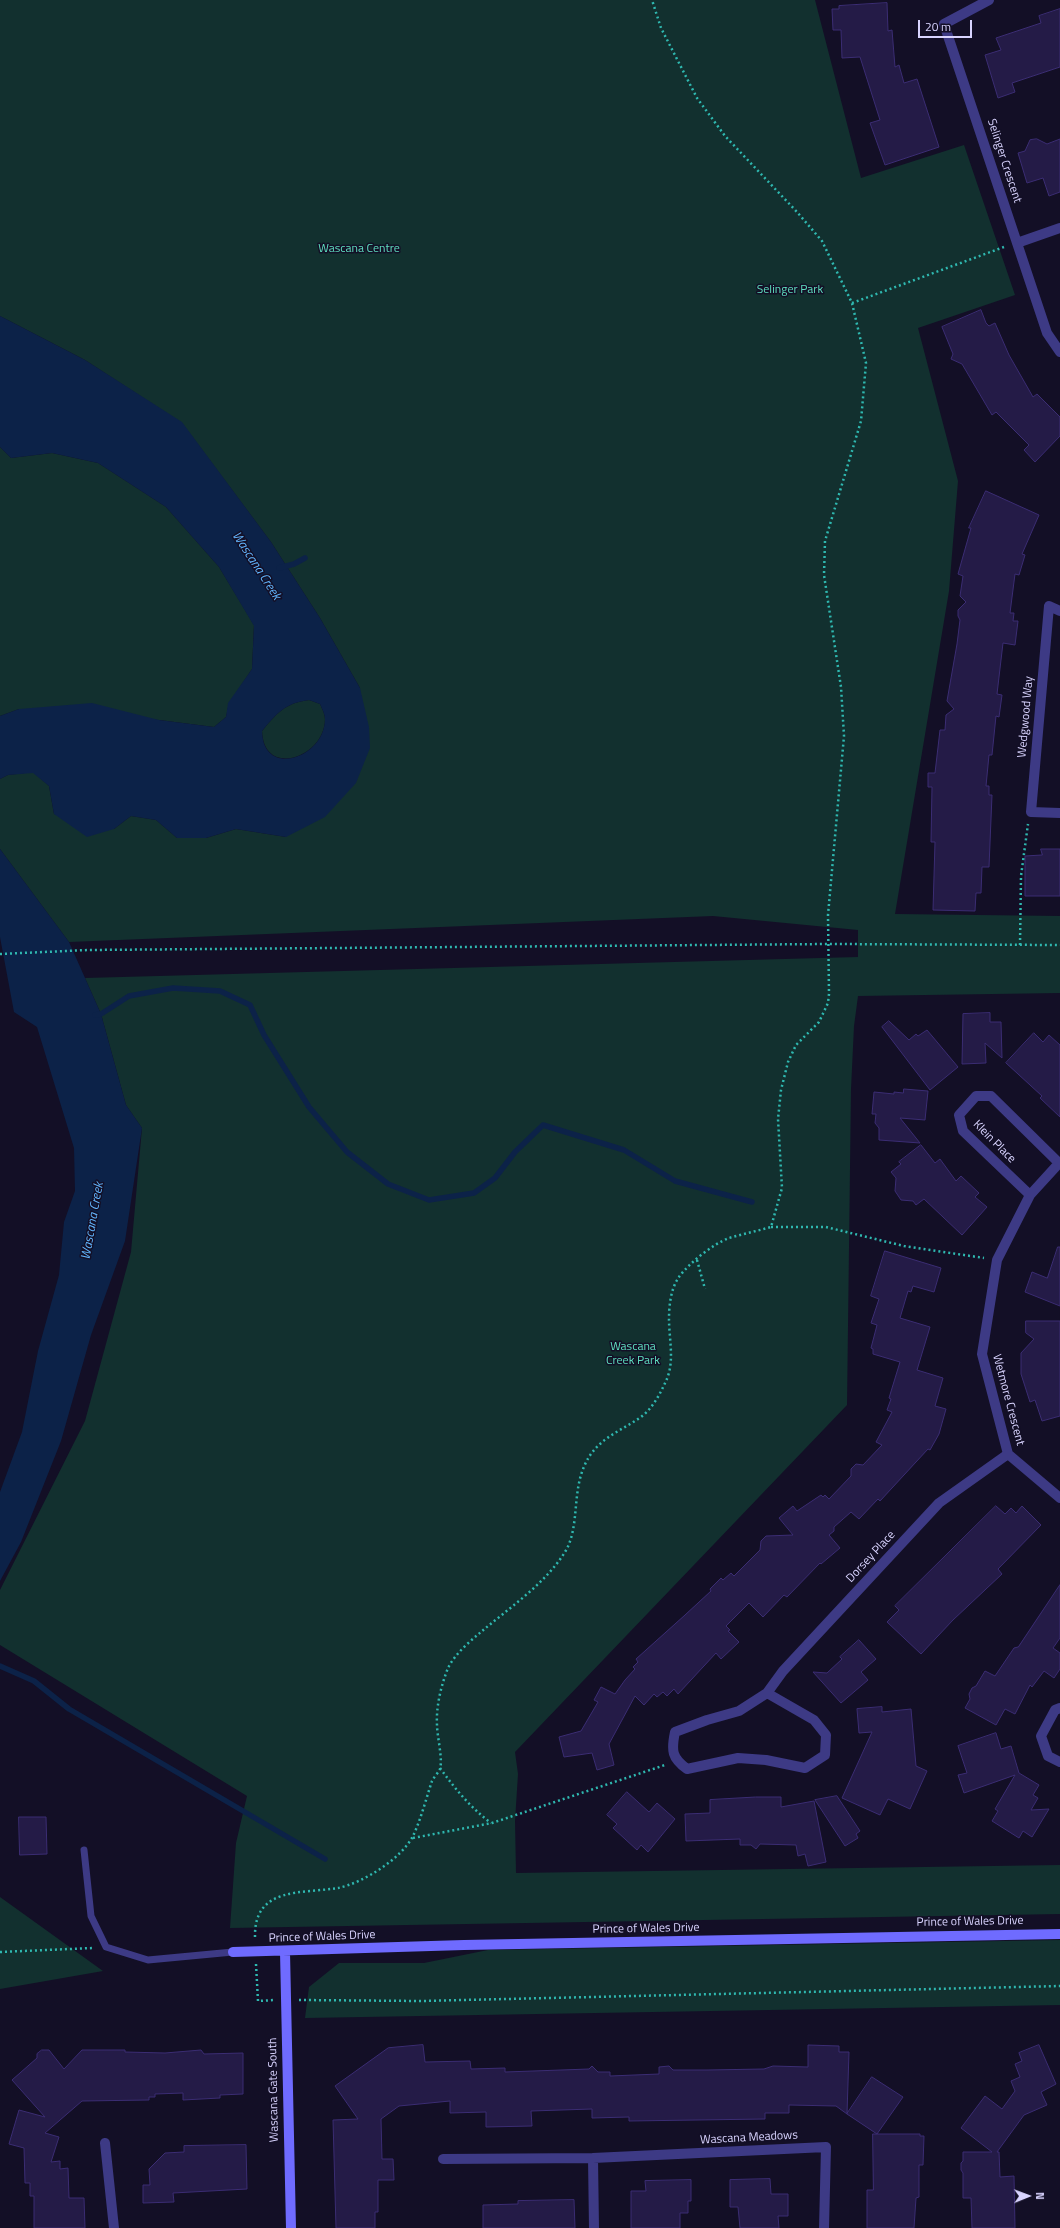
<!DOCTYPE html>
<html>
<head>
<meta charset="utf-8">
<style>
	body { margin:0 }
	#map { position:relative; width:1060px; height:2228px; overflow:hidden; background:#130f26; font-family:"Titillium Web",sans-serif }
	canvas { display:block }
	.north { position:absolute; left:1008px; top:2176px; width:40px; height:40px; -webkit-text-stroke:3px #130f26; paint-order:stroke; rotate:89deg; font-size:11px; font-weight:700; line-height:16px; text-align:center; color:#d9d4ff }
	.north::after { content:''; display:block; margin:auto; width:14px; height:18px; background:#d9d4ff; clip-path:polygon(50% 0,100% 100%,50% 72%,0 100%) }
	.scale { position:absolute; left:918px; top:20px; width:54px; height:18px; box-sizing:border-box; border:2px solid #d9d4ff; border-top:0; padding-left:5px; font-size:12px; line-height:14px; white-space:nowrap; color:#d9d4ff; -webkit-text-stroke:3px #130f26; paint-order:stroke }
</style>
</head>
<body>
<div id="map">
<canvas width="1060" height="2228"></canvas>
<div class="north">N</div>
<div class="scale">20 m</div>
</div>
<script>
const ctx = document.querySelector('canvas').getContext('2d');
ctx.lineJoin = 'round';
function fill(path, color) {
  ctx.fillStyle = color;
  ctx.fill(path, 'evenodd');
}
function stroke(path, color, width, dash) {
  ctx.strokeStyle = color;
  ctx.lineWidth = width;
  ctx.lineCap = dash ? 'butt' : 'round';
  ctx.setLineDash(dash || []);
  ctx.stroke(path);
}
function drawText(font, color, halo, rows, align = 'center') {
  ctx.font = font + ' "Titillium Web",sans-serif';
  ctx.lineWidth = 3;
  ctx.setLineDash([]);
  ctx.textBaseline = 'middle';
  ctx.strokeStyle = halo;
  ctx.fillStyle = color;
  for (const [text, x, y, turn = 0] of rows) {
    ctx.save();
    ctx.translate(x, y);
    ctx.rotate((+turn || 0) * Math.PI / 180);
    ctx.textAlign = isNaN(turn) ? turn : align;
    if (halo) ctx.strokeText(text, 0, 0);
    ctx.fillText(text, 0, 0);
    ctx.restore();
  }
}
fill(new Path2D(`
	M0,0h815l46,178 103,-33 51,150 -97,33 40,153 -9,110 -54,323 165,2v77l-202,3 -4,30 -3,63 -4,316 -332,347 3,22 -3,47 1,52 544,-8v49l-830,14 6,-85 11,-47 -247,-151v-55l85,-169 46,-169 11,-124 -16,-23 -25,-91 -16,-36 773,-21v-27l-145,-14 -644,26 -69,-93v-70l8,-4 25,-3 16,14 5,28 60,15 17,-13 25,4 21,18h29l30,-9 50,8 74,-149 -40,-70 -49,-76 -89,-119 -97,-63 -85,-44z
	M0,447l11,11 41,-5 46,10 68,44 53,60 35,58 -2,44 -23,34 -3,14 -12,10 -55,-7 -140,-11 -19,7z
	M309,700l11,4c2,5 5,10 5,15 0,38 -61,60 -63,12 15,-18 23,-28 47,-31z
	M0,1897l103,74 -103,18z
	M1060,1940v65l-755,13 4,-31 30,-24h85l64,-13z`), '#12302f');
fill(new Path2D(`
	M0,316l85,44 97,62 89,120 49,76 40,70 9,39 1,21 -14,35 -31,34 -39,20 -50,-8 -30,9h-29l-21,-18 -25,-4 -17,13 -27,8 -33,-23 -5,-28 -16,-13 -25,2 -8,4v-63l19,-7 73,-6 67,17 55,7 12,-10 2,-14 24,-34 2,-43 -35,-59 -53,-60 -68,-44 -46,-10 -41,5 -11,-11zM309,700l11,4c2,5 5,10 5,15 0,39 -62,60 -63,12 15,-18 23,-28 47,-31z
	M0,849l69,93 32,72 25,91 16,23 -17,113 -34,94 -30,106 -40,101 -21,39v-89l22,-60 16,-81 21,-76 5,-53 11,-31 -1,-43 -37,-121 -23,-15 -14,-75z`), '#0c2248');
stroke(new Path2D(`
	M279,568l15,-4 11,-6
	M95,1015l6,-1 28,-18 44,-8 47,3 30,14 14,30 45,72 38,45 41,32 41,16 45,-7 21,-15 20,-26 28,-27 81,25 51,31 77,21
	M0,1666l34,15 35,28 256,150`), '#0c2248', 5.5);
const building = new Path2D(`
	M887,3l1,28 4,-1 3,37 4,-2 5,18 13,-4 22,68 -54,18 -15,-42 10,-3 -20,-63 -18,1 -1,-28h-8l-1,-21h7v-3z
	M1060,9v58l-48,16 3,9 -17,6 -13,-43 16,-5 -5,-12 45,-15 -2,-7z
	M1037,139l10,5 13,-5v53l-11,4 -6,-18 -16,5 -9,-30 7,-2 5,-11z
	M981,310l5,13 3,3 6,-3 14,32 24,42 4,-3 23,23v19l-25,26 -11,-12 5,-5 -33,-33 -4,3 -30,-51 -11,-5 2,-5 -11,-27z
	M986,491l53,24 -17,39 3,1 -6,20 -4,-1 -5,39h4l-1,8h5l-3,24 -12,-2 -6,51 5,1 -3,22 -3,-1 -4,39h-3l-3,31h3v9h3l-3,72h-7l-1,26h-5l-1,18 -42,-1 2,-68h-4l1,-55h-4v-14h7l5,-43h5l1,-15 8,-6 -7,-8 10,-57 3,-24 -2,-4v-6l8,-8 -6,-6 3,-20 -5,-2 13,-46h-2z
	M1041,849h19v47h-35v-40l17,-1z
	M990,1013v9h11l1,36 -17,-15 1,20 -24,1 1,-50z
	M889,1021l20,19 7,-6 2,2 9,-6 31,37 -28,23 -48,-63z
	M1034,1033l9,9 6,-7 11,10v72l-20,-19 2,-2 -36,-33z
	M904,1089l24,2 -3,29 -25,-2 20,25 -41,-3v-12l-4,-5 1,-9h-4l2,-22 20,2v-2l9,1z
	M921,1145l14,18 5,-4 16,22 5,-5 18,17 -4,4 12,10 -25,28 -38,-36 -8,6 -3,-4 -12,-1 -6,-9 1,-13 -5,-6 10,-8 -2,-2z
	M1058,1247h2v59l-35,-14 7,-20 15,6z
	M885,1251l56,17 -7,24 -21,-6 -2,6 -3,-1 -8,27 30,9 -13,43 26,8 -8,28 11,3 -7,25 -9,16 -2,-1 -48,52 -2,-2 -19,20 -8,-7 -17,15v4l-5,4 11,13 -19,16 -1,-1 -33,34 -3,-2 -21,22 -14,-14 -23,23 4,4 -2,1 11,11 -18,17 -5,-6 -38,41 -4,-5 -7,7 -4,-4 -6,5 -3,-3 -10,11 -9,-9 -26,48 5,21 -17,5 -5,-17 -28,4 -5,-20 22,-6 17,-29 -4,-2 7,-13 14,7 10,-14 10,-11 -2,-2 5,-5 -2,-3 49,-44 26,-24 -1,-2 11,-11 2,2 8,-7 3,3 26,-26 1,-9 5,-5 27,-1 -14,-17 14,-12 4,5 24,-16 2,2 2,-2 4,4 22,-23v-7l5,-5 7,1 19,-20 -6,-3 16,-30 -5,-2 4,-11 -2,-1 11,-36 -27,-8v-5l-2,-1 6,-23 -6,-2 8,-24 -8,-3z
	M1026,1321h34v95l-18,5 -7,-21 -5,2 -9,-28v-21l13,-14 -8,-6z
	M996,1506l9,8 6,-6 5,5 6,-7 19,19 -43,44 4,5 -49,46 -32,34 -34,-32 12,-12 -4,-4z
	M1060,1585v53l-7,10 7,5v16l-6,9 -10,-7 -12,16 -2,-2 -15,29 -10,-5 -9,16 -31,-17 5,-9 -1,-5 3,-6 4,-2 9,-15 10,5 19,-28 4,-1z
	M859,1640l17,19 -15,13 7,8 -27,23 -28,-31 14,1 15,-14 -2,-2z
	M882,1707v5l29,-3 5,57 11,5 -17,38 -22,-10 -8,16 -38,-17 30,-66 -13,1 -2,-24z
	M996,1733l5,16 10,-3 8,27 20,12 -6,10 5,3 -7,12 18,-1 -17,28 -9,-6 -4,7 -27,-17 6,-10 -3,-2 20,-34 -51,18 -6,-18 9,-2 -9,-27z
	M627,1792l22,20 8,-9 18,16 -27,33 -7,-7 -4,5 -24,-22 4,-4 -10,-9z
	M837,1796l23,35 -4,3 2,4 -13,8 -30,-46z
	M756,1797h25v10l33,-6 12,61 -18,4 -3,-12 -7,2 -2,-11 -36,-1 -4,5 -5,-4h-11v-6l-54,2 -1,-27 25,-1v-13z
	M19,1817h27l1,37 -27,1z
	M423,2045l2,17 45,-1 1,8 34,-1v4l84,-3 3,-3 6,6h12v4l49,-2v-7l10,-1 4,4h34l57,-1 9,-3 35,1v-22l31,1v6h10l-2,62 -11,-8 -47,-1v8h-24v6l-136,2v-4l-37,1v-9l-61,2 1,15 -46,1v-15l-36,1v-12l-51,5 -18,13 1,40h11l1,21h-16v32h-3v16h-39l-3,-108 25,-1 -23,-33 53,-38z
	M1039,2045l17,39 -15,8 6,13 -23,10 -27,37h2l1,25 14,-1 1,52h-43l-1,-30h-8v-25l-2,-3v-7l2,-2v-9h29l-31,-24 24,-32 17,13 13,-18 -4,-10 9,-4 -5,-13 7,-3 -3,-8z
	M42,2050h7l15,19 18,-19h43v2l40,1 36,-3 3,4 39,-1v41l-23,1v3l-37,2v-7l-28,1v3h-6v3l-67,1 -37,32 14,4 -8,25 9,-1v8l8,-1 1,30h15l1,30h-51v-32h-4v-13h-5l-1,-35 -15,-4 10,-34 26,7 -33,-37 25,-22v-4z
	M872,2077l31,20 -26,37 -30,-20z
	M873,2134h47v2h4l-1,29h-4v32l-3,1 -2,30h-47v-38h6z
	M246,2145l1,44 -74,4 1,9 -31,1v-18h7l-1,-16 16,-16 19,-1v-6z
	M770,2179l1,15h17v22h-10l1,12h-39l-2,-21h-8v-27z
	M691,2180v21h-3v12h-8v15h-49v-37h15l-1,-10z
	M574,2200l1,28h-92v-23l35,-1v-3z`);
fill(building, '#241b47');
stroke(building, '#3b2d73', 1);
stroke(new Path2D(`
	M852,303l152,-56
	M1020,945l1,-69 7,-52
	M0,954l88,-4 740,-6 232,1
	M771,1227h55l78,19 80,12
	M697,1260l8,29
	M440,1768c16,22 30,39 51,55
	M413,1838l79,-15 173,-58
	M255,1937c-1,-51 47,-43 83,-49 25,-5 63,-29 75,-52 8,-17 13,-37 19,-55 2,-4 6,-8 8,-12 3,-10 -3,-33 -3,-44 -1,-19 4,-39 11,-57 7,-14 21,-26 33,-36 28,-24 64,-48 84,-80 17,-28 4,-67 26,-98 13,-18 33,-25 50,-37 12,-9 19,-23 25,-36 9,-19 3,-42 3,-62 0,-14 2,-31 10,-42 10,-14 34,-33 50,-39 14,-4 28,-7 42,-11l11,-39 -4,-69 3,-29 7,-28 8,-17 23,-23 9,-19 1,-9 -1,-79 16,-179 -3,-49 -17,-112 1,-34 36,-120 5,-58 -14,-60 -30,-62 -25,-29 -72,-76 -28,-38 -36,-70 -9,-28
	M0,1952l93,-4
	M256,1964l2,37 16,-1
	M299,2000l122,1 639,-15`), '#2fb8b0', 2.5, [2, 3]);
stroke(new Path2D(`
	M84,1850l7,66 15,31 42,13 85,-8`), '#3d3a85', 7);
stroke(new Path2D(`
	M989,0l-45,24 103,309 13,19
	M1017,243l43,-15
	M1060,611l-11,-5 -18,206 29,1
	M1060,1162l-30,33 -33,65 -15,94 26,100 52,44
	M1030,1195l-67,-64 -4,-16 17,-19h15l68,67
	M767,1693l47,27 12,15 -1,20 -20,13 -39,-8 -28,-2 -51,11c-15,-11 -16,-18 -12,-37l32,-12 32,-9 28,-18 16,-22 156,-168 69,-49
	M1060,1708l-5,2 -14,26 7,20 12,6
	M105,2143l9,85
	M443,2159l150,-1
	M594,2228l-1,-70 233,-11 -2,81`), '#3d3a85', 10);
stroke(new Path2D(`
	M233,1952l231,-7 596,-11
	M285,1952l6,276`), '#6f6bff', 10);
drawText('12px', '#d9d4ff', '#130f26', [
	["Selinger Crescent",1004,161,72],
	["Wedgwood Way",1026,717,-85],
	["Klein Place",994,1142,45],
	["Wetmore Crescent",1008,1400,75],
	["Dorsey Place",871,1557,-47],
	["Prince of Wales Drive",970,1922,-1],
	["Prince of Wales Drive",646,1929,-1],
	["Prince of Wales Drive",322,1937,-2],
	["Wascana Gate South",274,2090,-91],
	["Wascana Meadows",749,2138,-3]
]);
drawText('12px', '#5fe0c0', '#130f26', [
	["Wascana Centre",359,249],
	["Selinger Park",790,290],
	["Wascana",633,1347],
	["Creek Park",633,1361]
]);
drawText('italic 13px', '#62b6ff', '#130f26', [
	["Wascana Creek",256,566,57],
	["Wascana Creek",93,1221,-80]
]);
</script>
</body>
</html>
